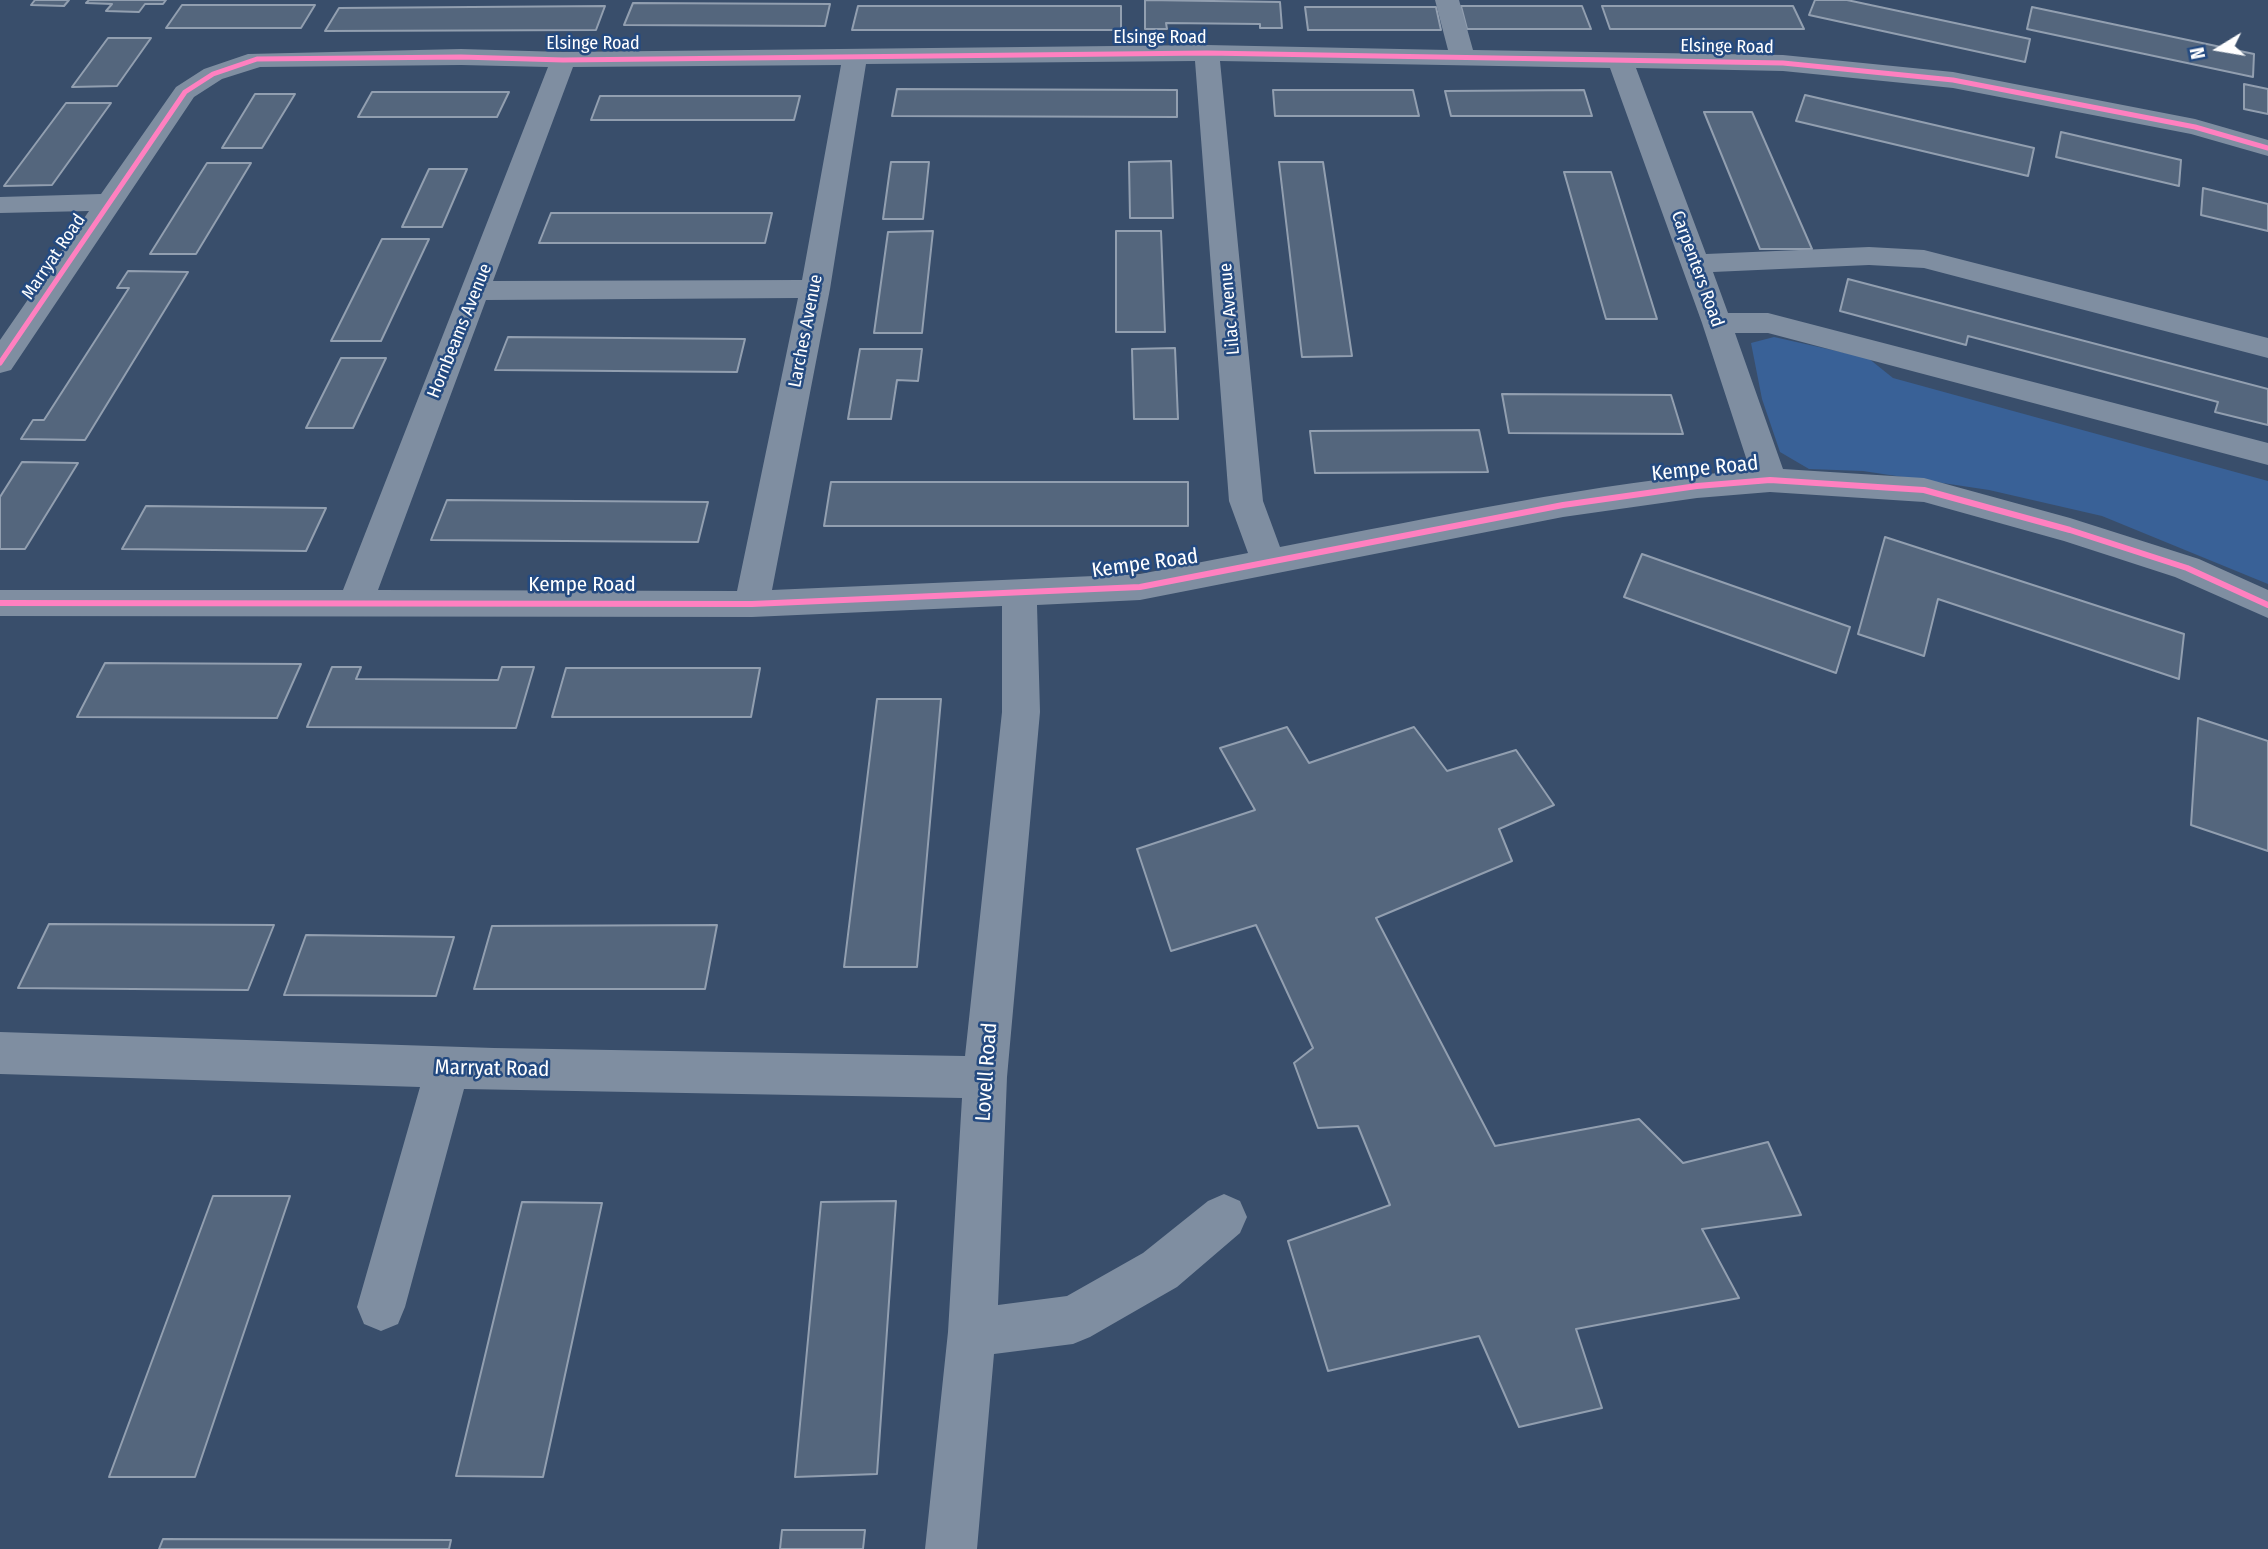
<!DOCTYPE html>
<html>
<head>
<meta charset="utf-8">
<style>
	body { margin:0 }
	#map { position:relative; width:2268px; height:1549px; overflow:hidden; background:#394e6b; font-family:"Fira Sans Condensed",sans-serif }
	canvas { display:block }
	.north { position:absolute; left:2184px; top:14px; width:70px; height:70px; -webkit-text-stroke:5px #244a80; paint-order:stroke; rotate:259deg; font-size:19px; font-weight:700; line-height:28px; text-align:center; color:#fff }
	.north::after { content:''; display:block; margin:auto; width:24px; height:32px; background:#fff; clip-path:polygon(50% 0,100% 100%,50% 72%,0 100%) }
</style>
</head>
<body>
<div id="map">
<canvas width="2268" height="1549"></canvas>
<div class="north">N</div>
</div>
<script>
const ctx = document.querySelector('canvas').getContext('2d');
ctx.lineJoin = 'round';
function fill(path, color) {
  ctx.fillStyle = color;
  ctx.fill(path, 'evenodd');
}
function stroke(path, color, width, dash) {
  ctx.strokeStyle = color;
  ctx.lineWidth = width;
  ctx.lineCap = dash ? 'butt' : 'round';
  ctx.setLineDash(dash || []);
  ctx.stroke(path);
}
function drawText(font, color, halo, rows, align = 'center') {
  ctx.font = font + ' "Fira Sans Condensed",sans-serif';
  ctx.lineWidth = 5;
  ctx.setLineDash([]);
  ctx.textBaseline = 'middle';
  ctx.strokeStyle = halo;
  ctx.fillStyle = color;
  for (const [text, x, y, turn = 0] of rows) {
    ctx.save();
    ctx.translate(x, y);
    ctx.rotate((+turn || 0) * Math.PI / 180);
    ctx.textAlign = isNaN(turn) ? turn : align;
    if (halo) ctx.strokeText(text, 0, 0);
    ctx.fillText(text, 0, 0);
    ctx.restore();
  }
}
fill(new Path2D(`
	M1774,337l94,21 25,20 375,103v103l-166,-68 -113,-26 -126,-19 -54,-2 -29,-17 -18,-53 -11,-56z`), '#396197');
const building = new Path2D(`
	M35,0h34l-5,6 -33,-1z
	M89,0h77l-3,4h-18l-6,8 -33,-1 6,-7 -26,-1z
	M1145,0l135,2 2,26h-22v-4l-94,-1 1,6h-22z
	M1815,0h32l183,39 -5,23 -216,-47z
	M633,3l197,1 -5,22 -201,-1z
	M182,5h133l-14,23h-135z
	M605,6l-9,24 -271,1 14,-23z
	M858,6h263v24h-269z
	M1461,6h121l9,23h-124z
	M1602,6h191l11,23h-194z
	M1305,7h131l5,23h-133z
	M2032,7l222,47 -1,23 -226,-48z
	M108,38h43l-34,48 -45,1z
	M2244,84l24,5v25l-24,-5z
	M897,89l280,1v27l-285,-1z
	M1273,90h140l6,26h-144z
	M1584,90l8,26h-141l-6,-25z
	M372,92h137l-12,25h-139z
	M255,94h40l-33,54h-40z
	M1805,95l229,53 -6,28 -232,-55z
	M600,96h200l-6,24h-203z
	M66,103h45l-59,82 -48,1z
	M1704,112h48l60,137h-52z
	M2061,132l120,28 -2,26 -123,-29z
	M1171,161l2,57h-43l-1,-56z
	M891,162h38l-6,57h-40z
	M1279,162h44l29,194 -50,1z
	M207,163h44l-55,91h-46z
	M429,169h38l-25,58h-40z
	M1564,172h47l46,147h-51z
	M2203,188l65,16v27l-67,-16z
	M551,213h221l-7,30h-226z
	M933,231l-11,102h-48l14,-101z
	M1116,231h45l4,101h-49z
	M382,239h47l-48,102h-50z
	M128,271l60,1 -103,168 -64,-1 12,-19h11l85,-132h-12z
	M1848,279l420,110v36l-53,-13 3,-10 -250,-66 -2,9 -126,-34z
	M508,337l237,2 -8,33 -242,-2z
	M1175,348l3,71h-44l-2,-70z
	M860,349h62l-4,32 -21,-1 -6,39h-43z
	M341,358h45l-33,70h-47z
	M1502,394l169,1 12,39 -174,-1z
	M1479,430l9,42 -173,1 -5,-42z
	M22,462l56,1 -53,86h-25v-52z
	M831,482h357v44h-364z
	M447,500l261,2 -10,40 -267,-2z
	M146,506l180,2 -20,43 -184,-2z
	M1885,537l299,97 -5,45 -241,-80 -14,57 -66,-22z
	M1642,554l208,73 -14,46 -212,-76z
	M105,663l196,1 -24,54 -200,-1z
	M332,667h29l-5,12 142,1 4,-13h32l-18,61 -209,-1z
	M566,668h194l-9,49h-199z
	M877,699h64l-24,268h-73z
	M2198,718l70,23v110l-77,-26z
	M1287,727l22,36 105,-36 33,44 69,-21 38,55 -55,24 13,32 -136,57 119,228 144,-27 44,44 85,-21 33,73 -99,14 37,69 -163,31 26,79 -83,19 -40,-91 -151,35 -40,-130 102,-36 -32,-79 -40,2 -24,-65 19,-15 -57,-123 -85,26 -34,-102 118,-39 -35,-62z
	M49,924l225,1 -26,65 -230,-2z
	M717,925l-12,64h-231l18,-63z
	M306,935l148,2 -18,59 -152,-1z
	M213,1196h77l-95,281h-86z
	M896,1201l-19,273 -82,3 26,-275z
	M522,1202l80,1 -59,274 -87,-1z
	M782,1530h83l-2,19h-83z
	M163,1539l288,1 -2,9h-290z`);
fill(building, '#54667d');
stroke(building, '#929fb0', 2);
fill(new Path2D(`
	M1435,0h24l14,50 310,5 170,17 242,47 73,21v16l-77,-22 -238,-46 -170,-17 -147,-3 70,186 163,-7 55,3 344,88v20l-344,-90 -55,-3 -156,7 15,41h40l500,130v22l-500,-132h-33l48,136 141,9 146,40 129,41 69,31v28l-93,-41 -111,-36 -140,-39 -154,-10 -73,6 -134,19 -423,83 -103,5 3,107 -33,365 -9,228 69,-9 76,-43 65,-52 16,-7 16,7 7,16 -7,16 -63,54 -87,50 -17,7 -79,10 -17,195h-52l23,-217 14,-234 -498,-9 -59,218 -7,17 -17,7 -17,-7 -7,-17 63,-220 -420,-13v-42l494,16 471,8 37,-344v-106l-250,11 -752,-1v-26h343l205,-523 -87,-2 -201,2 -38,12 -28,18 -183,273 -11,3v-33l89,-129 -89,2v-16l101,-3 75,-107 28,-18 44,-15 213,-5 102,3 644,-7 241,5zM1195,61l34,440 19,52 -108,21 -368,16 58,-301 36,-225zM1220,61l390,7 92,255 48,147c-158,13 -314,47 -470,77l-17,-46zM841,65l-39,215 -309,1 80,-214zM798,298l-61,293 -359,-1 108,-290z`), '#7f8ea1');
stroke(new Path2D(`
	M0,363l185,-271 28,-18 44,-15 204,-2 102,3 644,-7 576,10 170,17 242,47 73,21`), '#ff80c0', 5);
stroke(new Path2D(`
	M0,603l752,1 388,-17 423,-82 134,-19 73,-6 154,10 146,40 117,38 81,37`), '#ff80c0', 6);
drawText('18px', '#fff', '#244a80', [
	["Elsinge Road",1160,38],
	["Elsinge Road",593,44],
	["Elsinge Road",1727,47,1],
	["Marryat Road",54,257,-56],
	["Carpenters Road",1697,269,70],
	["Lilac Avenue",1230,309,-95],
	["Hornbeams Avenue",460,331,-68],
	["Larches Avenue",806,331,-79]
]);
drawText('21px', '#fff', '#244a80', [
	["Kempe Road",1705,469,-6],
	["Kempe Road",1145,564,-8],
	["Kempe Road",582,585],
	["Marryat Road",492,1069,1],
	["Lovell Road",987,1072,-86]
]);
</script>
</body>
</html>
